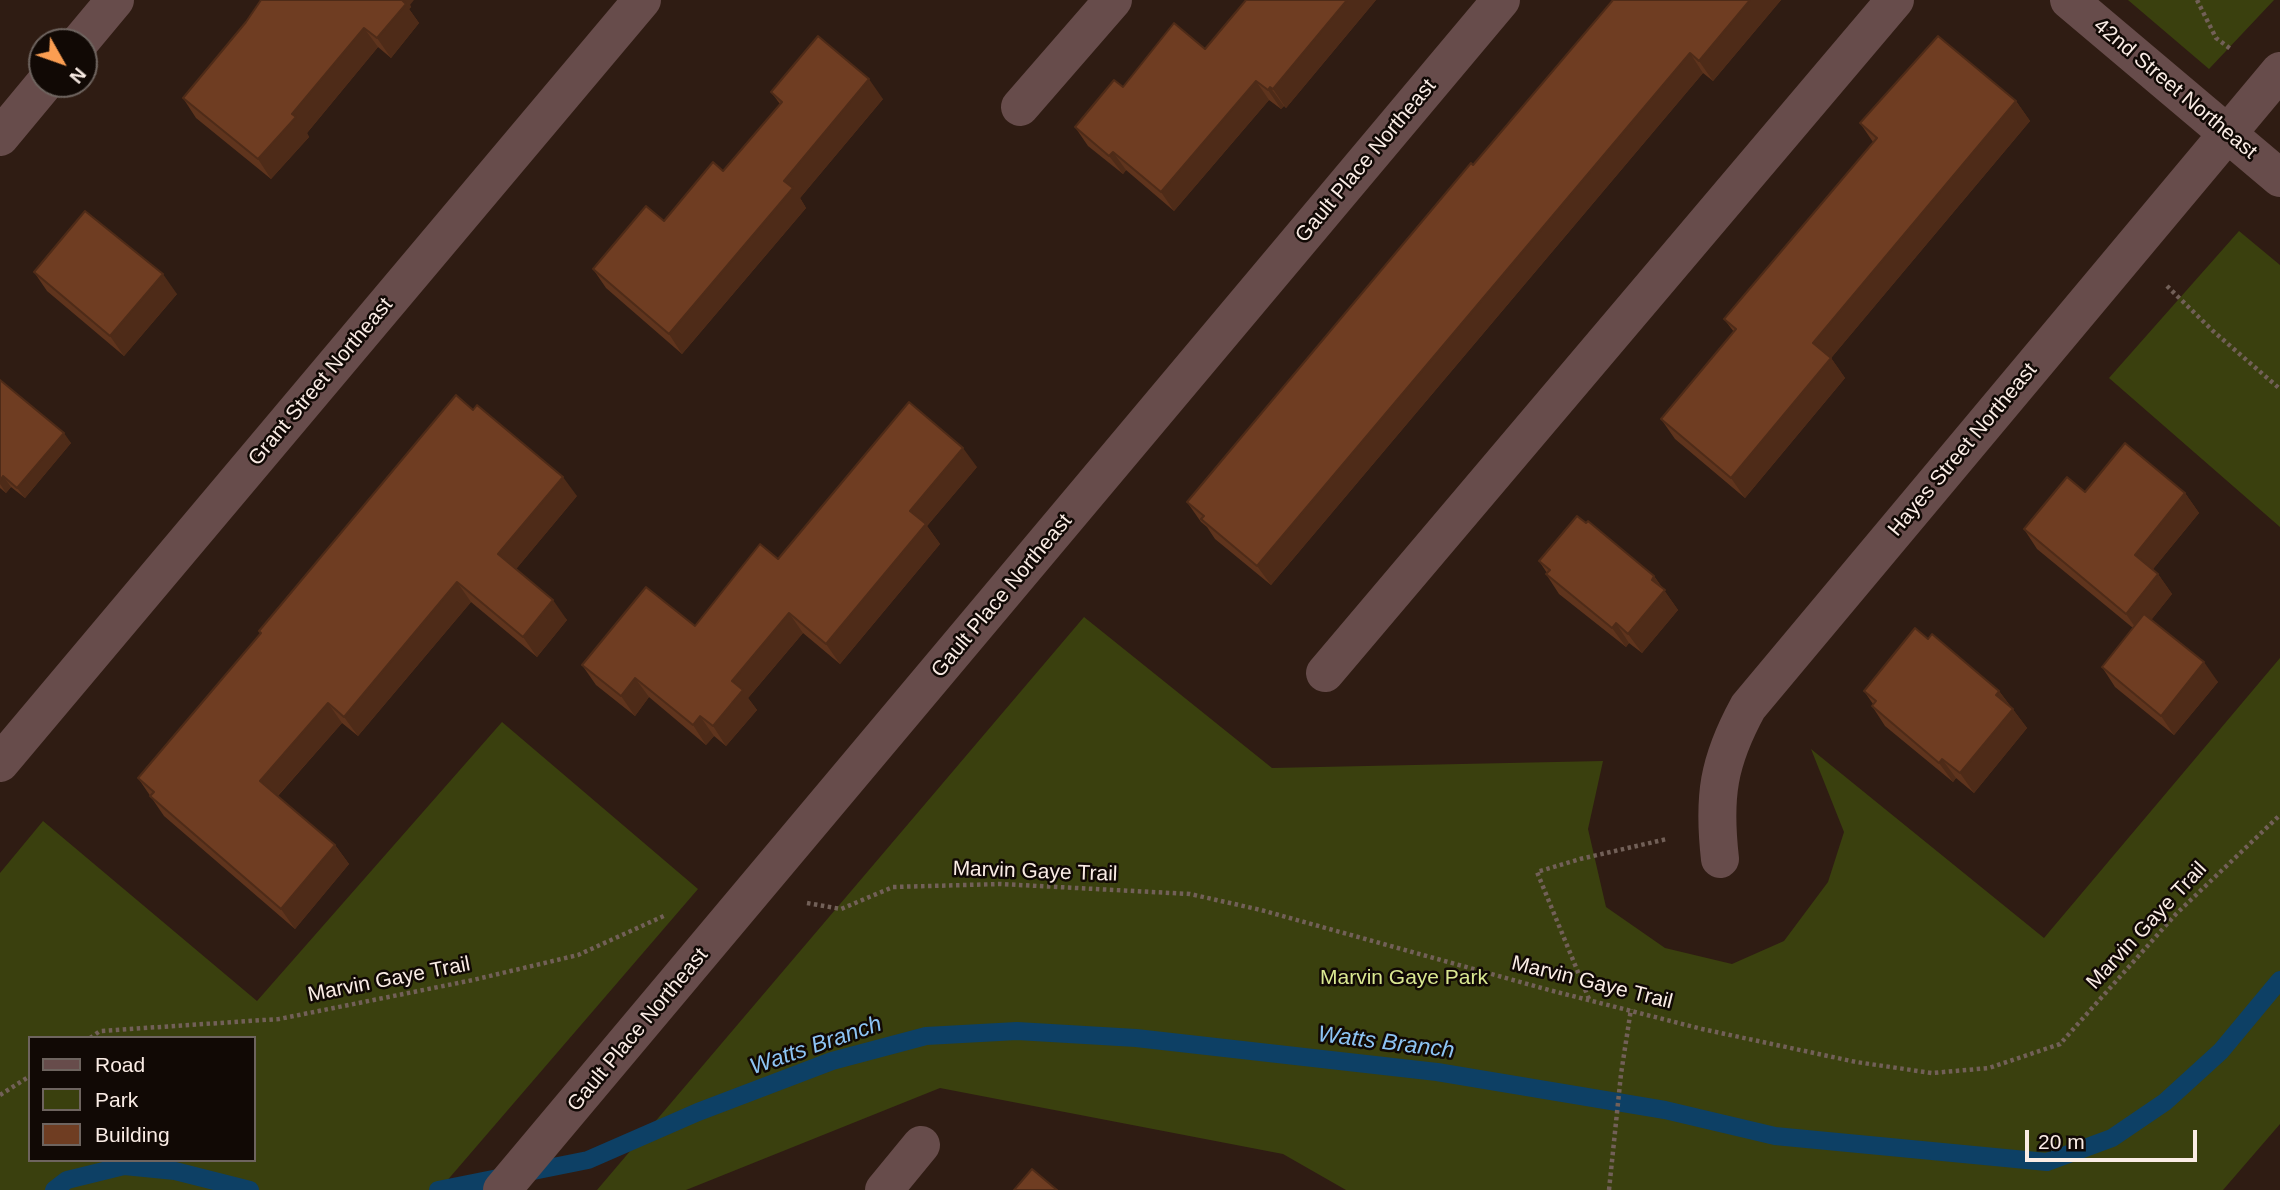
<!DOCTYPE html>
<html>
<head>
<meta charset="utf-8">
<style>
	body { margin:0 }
	#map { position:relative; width:2280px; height:1190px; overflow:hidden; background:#2f1c13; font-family:Arial,sans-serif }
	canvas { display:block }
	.legend { position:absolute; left:28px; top:1036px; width:228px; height:126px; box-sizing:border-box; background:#110905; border:2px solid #6e645f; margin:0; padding:9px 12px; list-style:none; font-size:21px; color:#faece5 }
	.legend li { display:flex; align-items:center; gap:14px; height:35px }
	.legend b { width:35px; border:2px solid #6e645f }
	.north { position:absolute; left:28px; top:28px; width:70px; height:70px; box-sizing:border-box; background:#110905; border:2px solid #6e645f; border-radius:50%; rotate:130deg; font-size:19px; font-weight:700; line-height:28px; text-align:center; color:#faece5 }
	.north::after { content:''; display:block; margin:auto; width:24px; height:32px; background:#fb9e52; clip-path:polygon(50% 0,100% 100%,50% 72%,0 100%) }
	.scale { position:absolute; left:2025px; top:1130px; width:172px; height:32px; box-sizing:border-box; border:4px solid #faece5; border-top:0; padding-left:9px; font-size:21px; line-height:24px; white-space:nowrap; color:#faece5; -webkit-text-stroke:5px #110905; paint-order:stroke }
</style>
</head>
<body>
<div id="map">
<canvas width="2280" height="1190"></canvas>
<ul class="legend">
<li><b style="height:9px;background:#674c4b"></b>Road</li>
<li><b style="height:19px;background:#3a400e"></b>Park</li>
<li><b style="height:19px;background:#6f3d22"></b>Building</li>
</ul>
<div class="north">N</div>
<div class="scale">20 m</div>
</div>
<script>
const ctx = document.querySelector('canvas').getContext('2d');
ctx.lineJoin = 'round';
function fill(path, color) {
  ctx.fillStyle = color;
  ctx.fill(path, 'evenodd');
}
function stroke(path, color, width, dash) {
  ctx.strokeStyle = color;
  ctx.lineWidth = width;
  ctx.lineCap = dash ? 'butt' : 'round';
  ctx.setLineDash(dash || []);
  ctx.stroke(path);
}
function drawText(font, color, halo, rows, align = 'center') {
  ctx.font = font + ' Arial,sans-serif';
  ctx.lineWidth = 5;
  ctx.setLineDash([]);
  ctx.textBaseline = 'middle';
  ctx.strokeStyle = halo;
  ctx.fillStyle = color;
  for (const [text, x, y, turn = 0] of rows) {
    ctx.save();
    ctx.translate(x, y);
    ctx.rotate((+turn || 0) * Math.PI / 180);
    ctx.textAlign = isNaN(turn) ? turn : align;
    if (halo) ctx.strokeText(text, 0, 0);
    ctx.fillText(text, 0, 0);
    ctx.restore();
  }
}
fill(new Path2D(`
	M2128,0h146l-65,69z
	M2239,231l41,34v262l-171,-149z
	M1084,617l188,151 331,-7 -15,68 18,78 59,41 67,16 52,-23 44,-59 16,-50 -33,-83 233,189 236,-280v466l-57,66h-877l-63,-36 -343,-66 -254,102h-89z
	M502,722l196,167 -259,301h-439v-317l43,-52 214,180zM30,1038h224v122h-224z`), '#3a400e');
stroke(new Path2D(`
	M54,1190l13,-10 57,-14 51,5 75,19
	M438,1190l150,-30 110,-48 134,-51 94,-25 91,-5 119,7 301,34 228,38 110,26 272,26 65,-24 53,-36 56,-51 59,-71`), '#0d4065', 18);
stroke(new Path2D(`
	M2197,0l19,38 16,12
	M2167,286l46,45 67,58
	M807,903l34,6 52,-22 108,-3 189,10 71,16 288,80 153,39 154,33 76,11 57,-5 71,-24 116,-130 104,-99
	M1589,999l-52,-127 43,-13 87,-20
	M90,1038l10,-7 179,-12 194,-39 105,-25 88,-40
	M0,1095l30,-19
	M1609,1190l12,-116 10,-65`), '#726058', 4.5, [3.5, 3.5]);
stroke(new Path2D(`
	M2069,0l211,178
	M80,42l35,-42
	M1020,107l93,-107
	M0,137l44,-53
	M1325,673l570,-673
	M0,763l642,-763
	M1720,859c-7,-62 -2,-97 28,-152l532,-636
	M502,1190l999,-1190
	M884,1190l37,-45`), '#674c4b', 38);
fill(new Path2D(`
	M1246,0h130l-90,108 -2,-2 -3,3 -12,-9 -95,111 -48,-41 -3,4 -35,-28 -13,-19 48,-40 82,-38z
	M1613,0h168l-68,81 -10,-8 -432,512 -56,-46 -8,-12 -6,-5 -14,-20z
	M410,5l1,2 -2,2 10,14 -28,35 -13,-11 -71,86 2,4 -38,42 -75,-61 -13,-20z
	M771,92l112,7 -83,99 6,10 -124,146 -76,-66 -13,-19 71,-48 59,-50 57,-67z
	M2016,101l14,20 -199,237 14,20 -100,120 -70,-59 -14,-20 73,-87 -10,-13 149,-177 -13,-19z
	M34,272l143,22 -53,62 -77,-65z
	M0,380l71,63 -46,55 -14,-11 -5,6 -6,-5z
	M977,467l-50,59 13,18 -100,120 -37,-31 -55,65 9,12 -31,36 -12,-10 -8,9 -57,-48 -14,19 -39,-31 -14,-20 113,-39 83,-67z
	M2085,492l100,1 14,20 -46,56 5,5 14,20 -21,26 67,62 -44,53 -59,-48 -13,-20 31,-39 -96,-79 -13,-20z
	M577,496l-61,73 51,51 -30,37 -66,-55 -113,134 -16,-13 -64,73 57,49 14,19 -54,65 -131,-113 -26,-38 122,-144 -1,-3z
	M1539,561l115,15 24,34 -36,43 -13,-10 -3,4 -67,-53 -13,-20 1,-1z
	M1928,639l71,52 28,37 -53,65 -18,-15 -3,4 -68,-56 -13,-20 1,-2 -9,-13z`), '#5f341d');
fill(new Path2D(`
	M399,0h15l-4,5 1,2 -2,2 10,14 -28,35 -14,-20z
	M1347,0h29l-90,108 -13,-19z
	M1750,0h31l-68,81 -14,-20z
	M364,28l14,19 -71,86 2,4 -38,42 -13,-20 34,-45z
	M1690,53l13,20 -432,512 -14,-19z
	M869,79l14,20 -83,99 6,10 -124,146 -13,-20 115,-153z
	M1256,81l13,19 -95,111 -13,-19z
	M1270,87l14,19 -3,3 -13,-19z
	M2016,101l14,20 -203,242 -14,-20z
	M1113,152l13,18 -3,4 -14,-18z
	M163,274l14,20 -53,62 -14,-20z
	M1831,358l14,20 -100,120 -14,-20z
	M64,433l7,10 -46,55 -8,-10z
	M963,448l14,19 -50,59 13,18 -100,120 -14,-20 84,-133z
	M3,476l8,11 -5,6 -6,-9v-3z
	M563,477l14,19 -65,78 -14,-20z
	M2185,493l14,20 -50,61 -14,-19z
	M2158,574l14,20 -32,40 -14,-20z
	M1654,576l24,34 -36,43 -14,-19z
	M457,582l14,20 -113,134 -14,-19z
	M553,600l14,20 -30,37 -14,-20z
	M789,613l14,20 -55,65 9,12 -31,36 -13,-20 19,-45z
	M1616,623l13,20 -3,4 -14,-19z
	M2204,662l14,20 -44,53 -13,-19z
	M635,678l14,19 -14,19 -14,-20z
	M1999,691l28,37 -53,65 -14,-20 36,-78z
	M328,703l14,20 -69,78 -13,-20z
	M700,716l14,20 -8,9 -13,-20z
	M1942,759l14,19 -3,4 -14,-19z
	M335,845l14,19 -54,65 -14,-20z`), '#4e2b18');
const building = new Path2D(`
	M261,0h141l4,4 -29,34 -13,-10 -72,86 4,3 -38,42 -75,-61 63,-76z
	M1246,0h101l-74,89 -3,-2 -2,3 -12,-9 -95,111 -48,-40 -4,4 -34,-29 39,-47 9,7 51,-64 31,26z
	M1613,0h137l-51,61 -9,-8 -433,513 -56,-47 3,-3 -17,-14 284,-339 2,2z
	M818,36l51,43 -85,102 9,7 -124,146 -76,-65 53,-63 18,15 49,-59 10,9 59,-69 -11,-10z
	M1938,36l78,65 -203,242 18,15 -100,120 -70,-59 75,-90 -12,-10 153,-181 -17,-15z
	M85,211l78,63 -53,62 -76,-64z
	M0,380l64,53 -47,55 -14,-12 -3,5z
	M456,395l17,15 4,-5 86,72 -65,77 55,46 -30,37 -66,-55 -113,135 -16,-14 -68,78 75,64 -54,64 -131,-113 4,-4 -16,-14 123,-145 -2,-2z
	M909,402l54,46 -53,63 16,13 -100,120 -37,-31 -57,68 11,9 -30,36 -13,-10 -7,9 -58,-47 -14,18 -39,-31 64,-78 49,39 65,-82 18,15z
	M2125,443l60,50 -50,62 23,19 -32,40 -102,-85 43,-52 18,15z
	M1577,516l9,7 2,-2 66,55 -2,4 13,10 -37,44 -12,-11 -4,5 -66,-54 4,-4 -11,-9z
	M2144,614l60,48 -43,54 -59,-49z
	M1915,628l13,11 4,-5 67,57 -3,4 17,14 -53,64 -18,-14 -3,4 -67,-57 4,-5 -12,-10z
	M1032,1169l25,21h-43z`);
fill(building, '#6f3d22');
stroke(building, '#4e2b18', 2);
drawText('21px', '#faece5', '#110905', [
	["42nd Street Northeast",2175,89,40],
	["Gault Place Northeast",1366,161,-50],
	["Grant Street Northeast",321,382,-50],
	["Hayes Street Northeast",1963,450,-50],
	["Gault Place Northeast",1002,596,-50],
	["Marvin Gaye Trail",1035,872,2],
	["Marvin Gaye Trail",2147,926,-47],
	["Marvin Gaye Trail",389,980,-11],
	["Marvin Gaye Trail",1592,983,14],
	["Gault Place Northeast",638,1030,-50]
]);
drawText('21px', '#dae891', '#110905', [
	["Marvin Gaye Park",1404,978]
]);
drawText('italic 23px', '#8dc4f4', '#110905', [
	["Watts Branch",1386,1043,7],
	["Watts Branch",816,1046,-19]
]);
</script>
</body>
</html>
